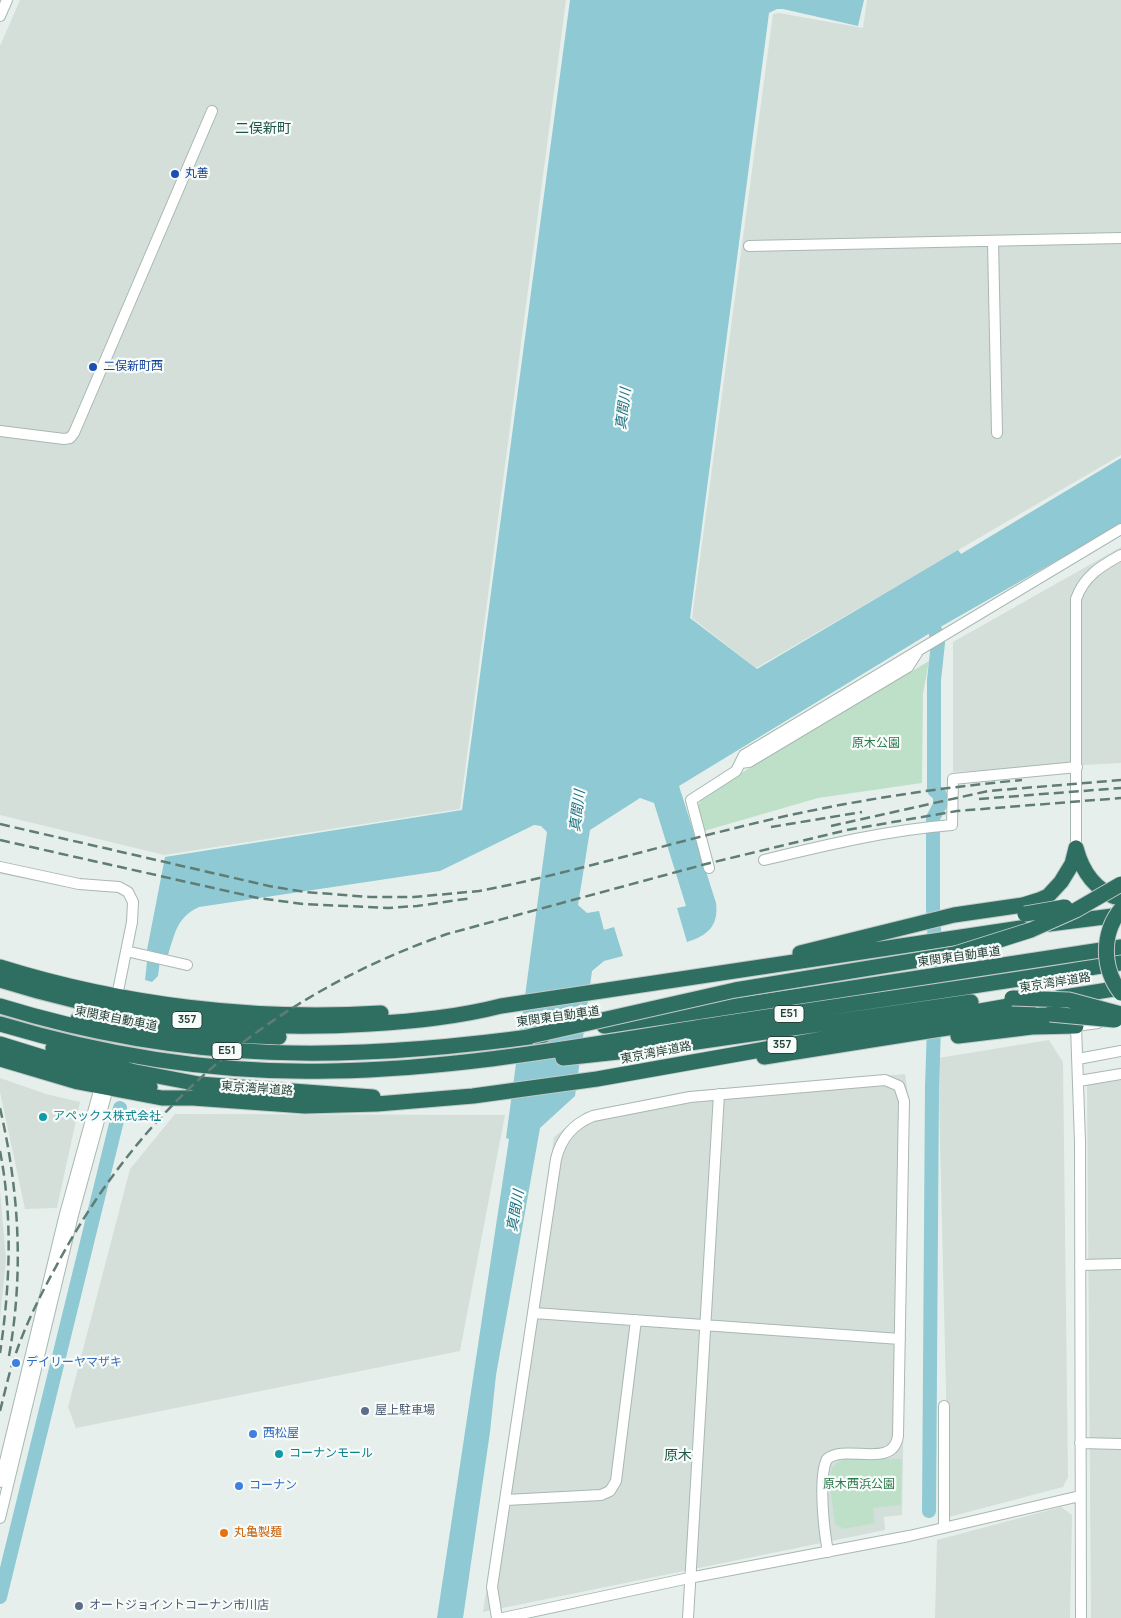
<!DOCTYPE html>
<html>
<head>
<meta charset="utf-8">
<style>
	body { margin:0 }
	canvas { display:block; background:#e6efeb }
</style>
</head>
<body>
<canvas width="1121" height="1618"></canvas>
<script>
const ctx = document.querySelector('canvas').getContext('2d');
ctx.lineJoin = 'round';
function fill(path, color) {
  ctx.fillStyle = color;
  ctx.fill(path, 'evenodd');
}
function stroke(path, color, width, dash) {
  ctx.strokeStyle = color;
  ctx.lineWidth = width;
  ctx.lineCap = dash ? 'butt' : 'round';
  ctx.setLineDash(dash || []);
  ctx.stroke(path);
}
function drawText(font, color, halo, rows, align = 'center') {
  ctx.font = font + ' Manrope,"Noto Sans JP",sans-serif';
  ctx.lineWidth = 4.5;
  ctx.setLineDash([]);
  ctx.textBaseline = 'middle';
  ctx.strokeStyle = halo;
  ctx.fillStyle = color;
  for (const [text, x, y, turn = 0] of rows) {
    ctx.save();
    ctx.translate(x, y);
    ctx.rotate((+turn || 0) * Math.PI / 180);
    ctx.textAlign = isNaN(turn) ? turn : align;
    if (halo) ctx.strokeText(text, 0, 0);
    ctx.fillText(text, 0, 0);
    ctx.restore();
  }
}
fill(new Path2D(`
	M20,0h546l-106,809 -296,46 -164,-40v-769z
	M867,0h254v455l-365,213 -64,-50 81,-604 6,-1 84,15z
	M1121,547v216l-168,9v-130z
	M1049,1040l14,22 5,415 -5,10 -114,30 -11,-459z
	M905,1074l4,26 -7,415 -18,2 1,13 -402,82 71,-475 31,-25 104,-21z
	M0,1078l46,16 34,8 -23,106 -32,1 -25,-117z
	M1121,1079v539h-30l-4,-533z
	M175,1114l330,1 -45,236 -384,77 -8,-21 62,-238z
	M0,1190l6,70 -6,59z
	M1061,1507l11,8 -2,103h-135l2,-78z`), '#d4dfda');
fill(new Path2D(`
	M929,661l-6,33 -1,89 -104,15 -114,33 -7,-25 9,-12z
	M848,1458l54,1 -1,46 -28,3 2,15 -31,6 -9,-5c-1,-13 -8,-45 -3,-55 3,-7 10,-9 16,-11z`), '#bfe0c8');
fill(new Path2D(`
	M570,0h294l-6,26 -75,-17h-6l-8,4 -79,605 67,51 201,-119 3,4 160,-96v66l-186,106 -256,156 37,117c3,23 -9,33 -29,39l-10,-34 9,-2 -32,-103 -14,-5 -50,32 -12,75 9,8 12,-2 5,19 10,-3 9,29 -19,5 -12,10 -17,125 -35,32 -44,247 -6,57 -27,186h-26l72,-479 -3,-1 41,-306 -6,-6 -7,-1 -94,46 -241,36c-22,10 -24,26 -31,48l-7,-2 -3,23 -6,6 -7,-2 2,-18h3l2,-11 -5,-1 18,-93 297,-47z`), '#8ec9d4');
stroke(new Path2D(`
	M929,1511l3,-424 4,-121 -3,-58v-90l7,-13v-10l-6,-5v-110l4,-37 -3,-13
	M0,1597l120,-489`), '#8ec9d4', 14);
const minor = new Path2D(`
	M0,16l7,-16
	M993,241l4,192
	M749,246l372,-8
	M0,431l64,8 6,-1 4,-5 138,-322
	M740,763l9,-1 159,-95 9,-14
	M1076,848v-249c8,-23 25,-33 45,-44
	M764,860c62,-15 124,-30 188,-35l1,-46 124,-12
	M0,867l79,17 40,3 9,5 5,10 -1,20 -15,74
	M709,868l-18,-68 45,-29 8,-16 377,-226
	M126,951l61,14
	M1078,1059l43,-8
	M1079,1081l42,-7
	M1080,1265l41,-1
	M534,1313l366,26
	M944,1406v122
	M1080,1443l41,1
	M0,1482l65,-268 35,-127
	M506,1500l95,-5 9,-4 6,-10 20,-161
	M0,1518l73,-303 35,-127
	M497,1618l-5,-31 64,-428c5,-21 17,-35 37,-43l97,-19 195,-17 14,6 5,15 -6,335c-5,34 -52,7 -71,23 -9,18 -3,72 1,93
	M503,1618l186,-40 220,-42 171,-40
	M688,1618l31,-524
	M1081,1618l-1,-476 -4,-116 22,-3`);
const highway = new Path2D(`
	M1076,848c6,23 20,44 45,51
	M1049,924l72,-9
	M800,953l154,-38 69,-10 16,-5 9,-4 13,-14 11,-18 4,-16
	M0,967c122,38 253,54 381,46
	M0,980c120,38 244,52 370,44 45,-3 88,-7 131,-18l520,-78
	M1058,998l63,-10
	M0,1006c188,58 351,56 544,29
	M78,1019l109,14 92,4
	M0,1024c107,32 219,50 331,47 131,-2 261,-27 390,-47 133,-21 267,-39 400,-61
	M604,1026l517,-79
	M958,1036l74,-9 44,-1
	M0,1044l94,29 56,14
	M53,1048l78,23 68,13 174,13
	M764,1057l240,-38 46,-5
	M563,1058l92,-10 316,-46
	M0,1059l78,23 84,16h31l112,8 72,-2 96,-8 124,-17 434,-77`);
stroke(minor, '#a8b8b2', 12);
stroke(highway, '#c2cac8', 17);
stroke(minor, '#fff', 10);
stroke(highway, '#2f6f62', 15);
stroke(new Path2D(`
	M979,799l142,-11
	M0,824l269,62 36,6 65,5h44l65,-6 30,-6c95,-21 190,-50 286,-71 75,-16 151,-27 227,-34
	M831,826l157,-35 133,-11
	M771,827l91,-15
	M0,840l258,58 45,6 85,4 29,-2 55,-8
	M0,1108c19,82 24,164 9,248
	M0,1151c13,67 10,135 0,202
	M0,1411c5,-19 9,-39 16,-58 11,-32 27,-63 43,-92 87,-161 217,-267 388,-327l259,-70 141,-34 110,-19 164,-13`), '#5f7d75', 2.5, [10, 5]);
const highwayBridge = new Path2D(`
	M1121,909c-20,25 -19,60 0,84
	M1025,914l40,-7
	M1012,998l57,2 52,14
	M1050,1014l65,6
	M531,1036l204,-46 220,-36 76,-24 45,-20 45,-26`);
stroke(highwayBridge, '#c2cac8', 17, []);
stroke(highwayBridge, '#2f6f62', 15);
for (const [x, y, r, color] of [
	[175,174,5,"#1a4fb4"],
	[93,367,5,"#1a4fb4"],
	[43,1117,5,"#0f9aa8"],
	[16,1363,5,"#3f7fe0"],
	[365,1411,5,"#5c6f8a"],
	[253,1434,5,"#3f7fe0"],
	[279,1454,5,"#0f9aa8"],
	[239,1486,5,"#3f7fe0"],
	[224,1533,5,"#e8710a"],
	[79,1606,5,"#5c6f8a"]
]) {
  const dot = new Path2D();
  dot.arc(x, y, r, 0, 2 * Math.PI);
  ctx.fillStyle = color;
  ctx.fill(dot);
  stroke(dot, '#f7fbf9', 2);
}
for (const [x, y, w] of [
	[789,1014,30],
	[187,1020,30],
	[782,1045,30],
	[227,1051,30]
]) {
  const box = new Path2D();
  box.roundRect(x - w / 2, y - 8.5, w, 17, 4);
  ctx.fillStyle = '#f7fbf9';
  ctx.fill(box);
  stroke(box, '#24423a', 1);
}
drawText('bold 11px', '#24423a', null, [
	["E51",789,1014],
	["357",187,1020],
	["357",782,1045],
	["E51",227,1051]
]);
drawText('12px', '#164399', '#f7fbf9', [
	["丸善",185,174],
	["二俣新町西",103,367]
], 'left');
drawText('12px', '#2d7a4b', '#f7fbf9', [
	["原木公園",876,744],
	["原木西浜公園",859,1485]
]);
drawText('12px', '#24423a', '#f7fbf9', [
	["東関東自動車道",959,957,-8],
	["東京湾岸道路",1055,983,-9],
	["東関東自動車道",558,1017,-8],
	["東関東自動車道",116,1019,11],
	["東京湾岸道路",656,1053,-11],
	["東京湾岸道路",257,1089,4]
]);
drawText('12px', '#0d838f', '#f7fbf9', [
	["アペックス株式会社",53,1117],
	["コーナンモール",289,1454]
], 'left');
drawText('12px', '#366cbe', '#f7fbf9', [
	["デイリーヤマザキ",26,1363],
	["西松屋",263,1434],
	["コーナン",249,1486]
], 'left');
drawText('12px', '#4e5e75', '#f7fbf9', [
	["屋上駐車場",375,1411],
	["オートジョイントコーナン市川店",89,1606]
], 'left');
drawText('12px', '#c56008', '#f7fbf9', [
	["丸亀製麺",234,1533]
], 'left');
drawText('14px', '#1f5548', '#f7fbf9', [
	["二俣新町",263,129],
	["原木",678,1456]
]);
drawText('italic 14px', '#1c6f80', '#f7fbf9', [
	["真間川",624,409,-83],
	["真間川",578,811,-83],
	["真間川",516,1211,-80]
]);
</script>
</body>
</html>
